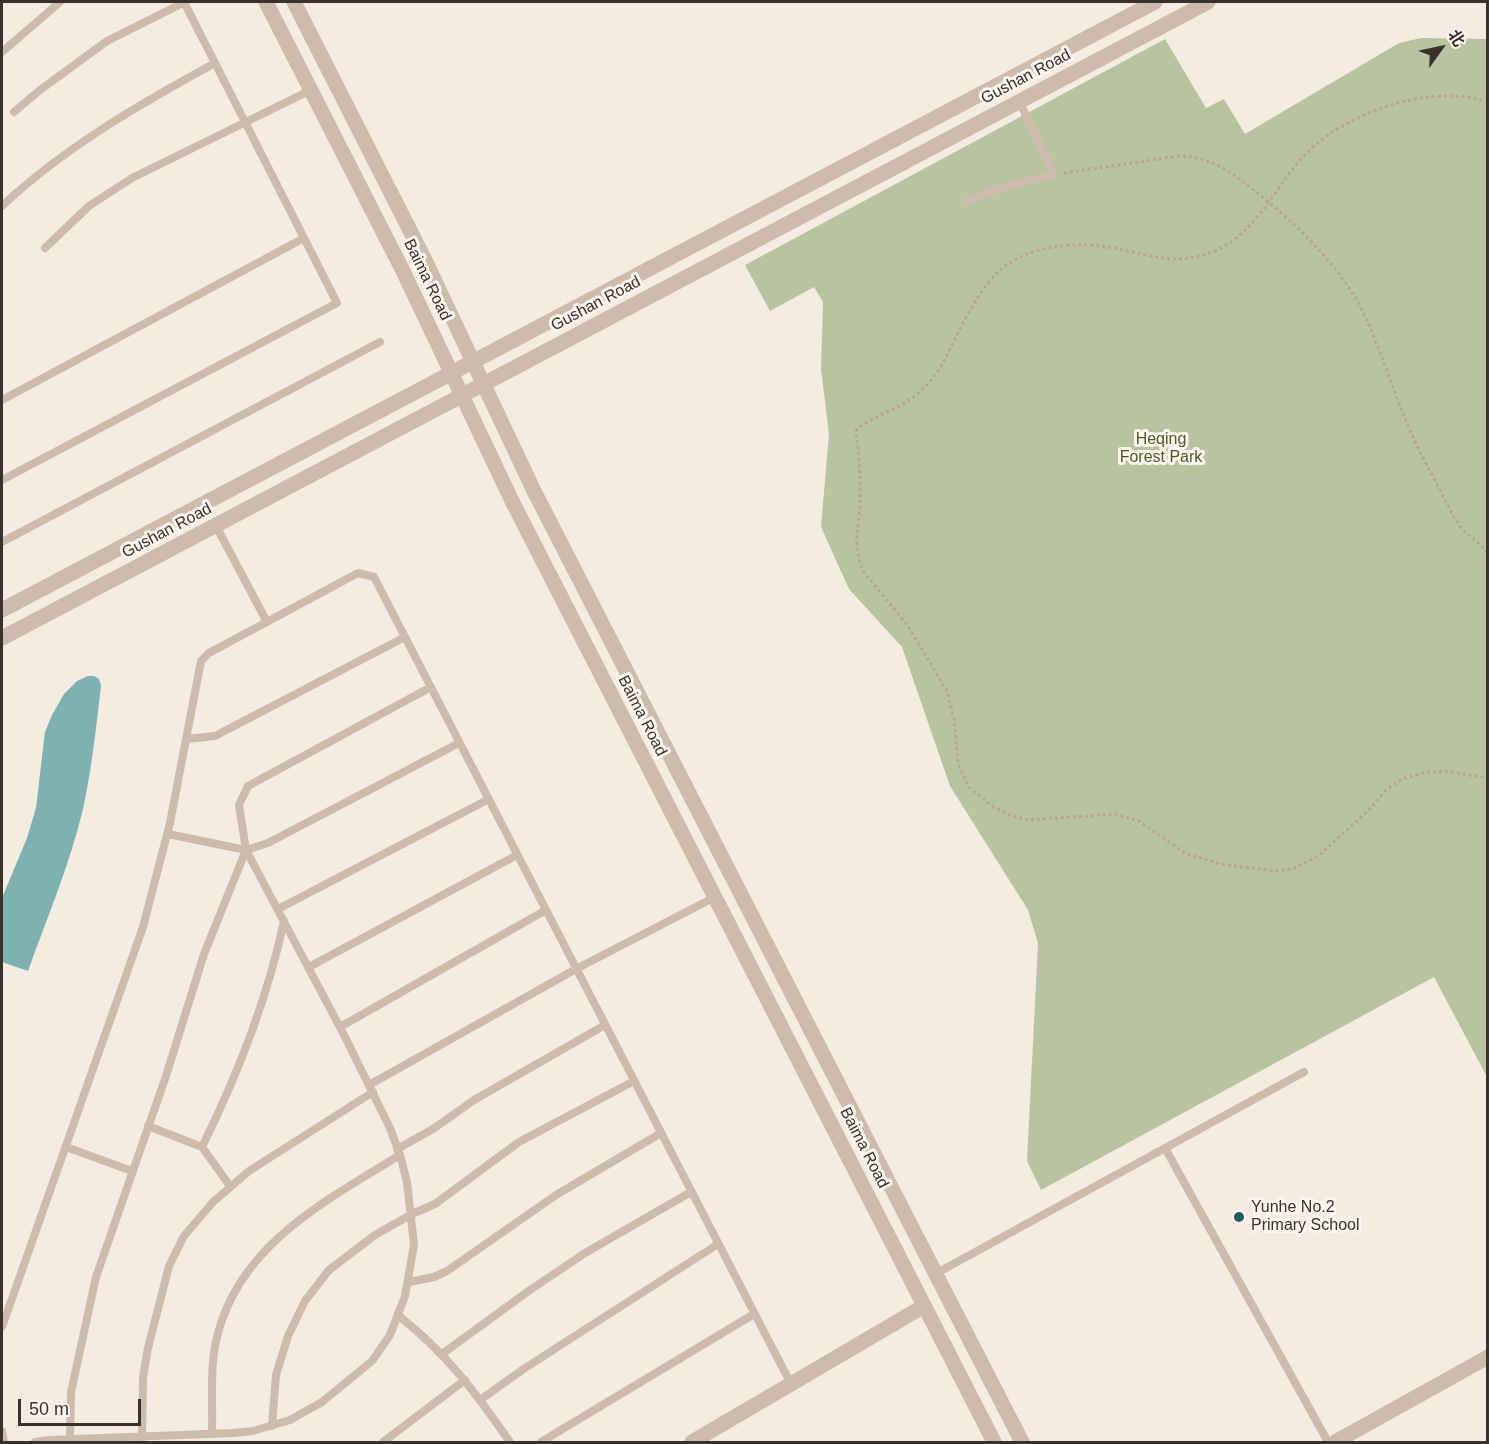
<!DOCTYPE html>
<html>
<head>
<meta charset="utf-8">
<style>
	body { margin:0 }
	#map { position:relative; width:1489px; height:1444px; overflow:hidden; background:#f4ebe1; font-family:Helvetica,"Noto Sans SC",sans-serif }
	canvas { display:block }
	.frame { position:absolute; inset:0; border:3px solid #3b302b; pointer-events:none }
	.north { position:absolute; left:1411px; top:18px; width:60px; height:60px; -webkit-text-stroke:4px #fbf5ee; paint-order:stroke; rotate:57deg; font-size:16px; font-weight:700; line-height:24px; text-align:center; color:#3b302b }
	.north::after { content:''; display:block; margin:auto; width:21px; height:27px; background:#3b302b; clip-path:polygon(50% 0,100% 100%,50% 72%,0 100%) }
	.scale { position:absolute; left:18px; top:1399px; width:123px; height:27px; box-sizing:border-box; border:3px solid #3b302b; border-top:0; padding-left:8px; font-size:18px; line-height:21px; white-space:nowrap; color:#3b302b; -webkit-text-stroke:4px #fbf5ee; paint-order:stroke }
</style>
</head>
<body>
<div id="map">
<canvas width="1489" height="1444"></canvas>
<div class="frame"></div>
<div class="north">北</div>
<div class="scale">50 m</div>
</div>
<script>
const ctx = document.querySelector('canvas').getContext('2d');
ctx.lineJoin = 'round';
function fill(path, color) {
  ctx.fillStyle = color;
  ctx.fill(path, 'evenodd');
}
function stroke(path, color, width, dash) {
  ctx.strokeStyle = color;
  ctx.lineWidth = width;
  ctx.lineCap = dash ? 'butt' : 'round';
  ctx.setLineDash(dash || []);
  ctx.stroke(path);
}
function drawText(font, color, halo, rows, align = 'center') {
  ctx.font = font + ' Helvetica,sans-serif';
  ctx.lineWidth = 6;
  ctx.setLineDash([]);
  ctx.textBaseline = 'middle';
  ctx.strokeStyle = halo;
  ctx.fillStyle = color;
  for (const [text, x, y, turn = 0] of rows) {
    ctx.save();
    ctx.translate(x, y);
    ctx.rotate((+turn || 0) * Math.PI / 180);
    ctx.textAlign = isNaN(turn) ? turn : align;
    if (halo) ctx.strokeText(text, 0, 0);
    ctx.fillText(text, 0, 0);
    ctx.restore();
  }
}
fill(new Path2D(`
	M1421,38l66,1v1038l-53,-100 -393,213 -14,-29 11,-218 -10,-33 -78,-124 -48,-139 -53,-58 -28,-62 8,-93 -8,-65 2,-67 -9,-15 -44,24 -25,-46 420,-226 41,69 18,-9 21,35 154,-91z`), '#b8c4a0');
fill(new Path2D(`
	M88,676h6l5,3 2,7c-5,41 -9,82 -18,123 -13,55 -36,109 -55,162l-26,-9v-64l25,-60 9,-30 9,-76 7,-17 12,-21 13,-13z`), '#7fb0b2');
stroke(new Path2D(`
	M1488,102c-59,-20 -147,12 -187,57 -26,29 -45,72 -82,90 -41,19 -66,6 -106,-1 -32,-6 -74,-4 -102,14 -32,19 -54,75 -72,108 -9,12 -18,22 -30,30 -12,9 -47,21 -53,31 3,23 5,48 4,71 -1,27 -8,42 3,69l45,55 39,65 7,28 4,45 11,23 23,19 17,9 19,5 87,-6 24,7 46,32 35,11 54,7 18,-2 25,-12 51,-46 19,-22 15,-10 21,-6 21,-2 44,7
	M1064,173l116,-17c36,2 53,18 80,39 37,30 83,74 104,119 17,37 29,76 45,114 13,30 30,60 45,89l8,12 26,23`), '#b9a596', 3, [3, 3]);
stroke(new Path2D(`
	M2,52l58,-50
	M14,112l26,-22 67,-49 78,-39
	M966,201l31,-12 57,-15 -35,-73
	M2,206c63,-59 138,-102 213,-143
	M45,248l44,-42 43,-28 179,-88
	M2,400l302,-162
	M2,480l335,-177 -153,-301
	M216,526l51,96
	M2,542l378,-200
	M187,739l28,-3 190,-99
	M168,834l78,16 22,-7 191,-100
	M278,909l211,-110
	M309,967l208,-112
	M340,1027l206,-117
	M369,1085l207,-116 139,-72
	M148,1126l54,21 28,39
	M66,1147l66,24
	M202,1147c36,-73 65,-146 82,-226
	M1165,1148l163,294
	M397,1149l36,-20 41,-29 131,-75
	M935,1274l369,-202
	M409,1282l25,-5 13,-6 109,-76 105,-62
	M399,1316c49,39 76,76 111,126
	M2,1327l141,-400 27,-104 31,-162 8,-8 149,-80 16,4 417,807
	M442,1354l88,-64 55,-37 106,-61
	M480,1400l45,-32 193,-124
	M272,1426l4,-51 12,-39 17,-35 24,-31 46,-35 37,-21 23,-10 84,-62 115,-61
	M2,1431l2,11
	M212,1434c1,-33 -3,-69 6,-101 24,-90 109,-133 182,-178
	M142,1438l1,-61 5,-29 21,-82 15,-30 29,-34 36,-31 124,-79
	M70,1440l1,-48 25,-115 70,-201 38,-122 42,-104
	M35,1442l14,-2 184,-7 20,-2 37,-11 32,-18 50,-41 18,-26 15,-39 9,-51 -7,-63 -7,-27 -10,-27 -46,-93 -98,-185 -7,-45 9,-19 183,-99
	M383,1442l82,-62
	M541,1442l213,-128`), '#cdbbac', 8);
stroke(new Path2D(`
	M692,1442l232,-136`), '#cdbbac', 15);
stroke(new Path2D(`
	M266,2l137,269 109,230 482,941
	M294,2l131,258 109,231 488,951
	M2,610l1153,-608
	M2,638l1206,-636
	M1335,1442l153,-85`), '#cdbbac', 15);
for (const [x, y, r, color] of [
	[1239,1217,6,"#1f5a5e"]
]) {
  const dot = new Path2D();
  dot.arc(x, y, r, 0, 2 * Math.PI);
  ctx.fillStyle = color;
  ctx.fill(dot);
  stroke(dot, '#fbf5ee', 2);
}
drawText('16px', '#3b302b', '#fbf5ee', [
	["Gushan Road",1026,77,-28],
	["Baima Road",427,280,64],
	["Gushan Road",596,304,-28],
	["Gushan Road",167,531,-28],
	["Baima Road",642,716,63],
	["Baima Road",864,1148,63]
]);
drawText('16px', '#4a5a2e', '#fbf5ee', [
	["Heqing",1161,440],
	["Forest Park",1161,458]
]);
drawText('16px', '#3b302b', '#fbf5ee', [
	["Yunhe No.2",1251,1208],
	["Primary School",1251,1226]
], 'left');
</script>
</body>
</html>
